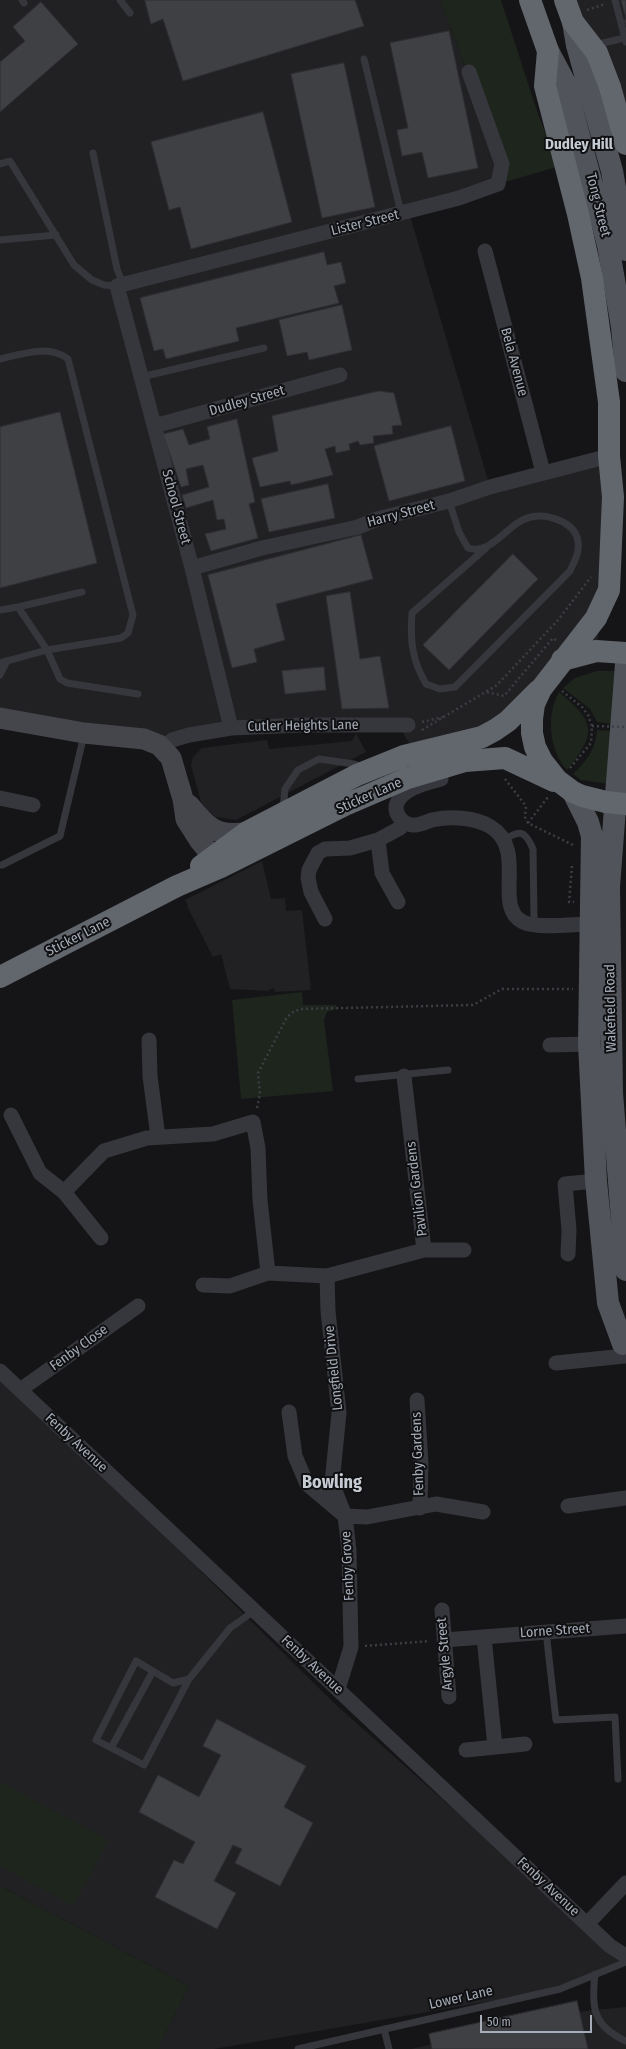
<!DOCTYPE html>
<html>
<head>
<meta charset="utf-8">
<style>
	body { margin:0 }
	#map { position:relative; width:626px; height:2049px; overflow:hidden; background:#151517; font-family:"Fira Sans Condensed",sans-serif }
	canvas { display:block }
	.scale { position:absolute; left:480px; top:2015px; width:112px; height:18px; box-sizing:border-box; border:2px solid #a6adb8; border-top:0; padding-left:5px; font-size:12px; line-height:14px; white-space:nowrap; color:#a6adb8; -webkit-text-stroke:3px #101012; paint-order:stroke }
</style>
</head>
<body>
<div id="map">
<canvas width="626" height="2049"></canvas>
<div class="scale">50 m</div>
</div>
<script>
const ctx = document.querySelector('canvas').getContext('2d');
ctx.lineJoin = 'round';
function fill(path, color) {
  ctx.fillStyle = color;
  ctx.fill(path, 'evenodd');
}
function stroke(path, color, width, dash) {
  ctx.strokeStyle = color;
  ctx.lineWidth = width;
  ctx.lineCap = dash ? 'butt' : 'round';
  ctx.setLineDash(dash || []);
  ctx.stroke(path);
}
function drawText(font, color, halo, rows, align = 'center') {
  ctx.font = font + ' "Fira Sans Condensed",sans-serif';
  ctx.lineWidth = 4;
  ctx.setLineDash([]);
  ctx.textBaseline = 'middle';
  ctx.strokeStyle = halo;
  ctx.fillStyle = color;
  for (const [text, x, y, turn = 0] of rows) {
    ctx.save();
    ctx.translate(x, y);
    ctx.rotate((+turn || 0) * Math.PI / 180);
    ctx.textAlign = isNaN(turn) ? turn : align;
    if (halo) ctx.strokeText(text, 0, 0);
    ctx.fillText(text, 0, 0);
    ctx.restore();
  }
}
fill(new Path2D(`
	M0,0h440l62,164 -4,20 -89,28 81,275 119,-31 -6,145 -7,50 -34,9 -54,61 -89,38 -21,-34h-96l-130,15 -172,-22z
	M563,0h63v126z
	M356,733l10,19 -130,68 -20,-3 -10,-8 -5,-7 -10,-37 2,-8 9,-9 65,-8 2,9 83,-8z
	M262,861l9,38 14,-1 1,13 16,-1 9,80 -36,2 -2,-4 -5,3 -38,-2 -9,-35 -8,3 -26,-51 1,-1 -3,-5z
	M0,1373l336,332 290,257 -66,27 -346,60h-56l31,-63 -189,-100z
	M626,2007v42h-215l164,-37z`), '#212124');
fill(new Path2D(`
	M440,0h61l35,108 17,46 7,12 -62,18 4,-20z
	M597,671h19l-4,53 -15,-2 -7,-13 -27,-21 12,-10z
	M559,692c37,30 38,41 8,78 -18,-19 -21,-56 -8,-78z
	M597,730l15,1 -3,53 -28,-4 -8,-6c13,-12 23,-25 24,-44z
	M302,992l1,13h33v4l-9,3 -3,8 9,71 -92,8 -9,-99z
	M0,1782l109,58 -36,66 -73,-40z
	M0,1886l189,100 -31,63h-158z`), '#1d251d');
const building = new Path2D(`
	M145,0h210l9,26 -181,55 -20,-62 -12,5z
	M621,0h5v26l-2,-6 2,-1z
	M41,2l37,42 -78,68v-50l25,-21 -12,-14z
	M449,31l29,137 -50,10 -6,-26 -20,4 -5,-26 11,-2 -18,-85z
	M344,63l31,144 -53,11 -31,-144z
	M263,112l29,110 -101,27 -11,-42 -11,3 -18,-68z
	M324,252l3,13 14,-3 5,21 -12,3 5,17 -103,25 3,13 -73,18 -3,-10 -9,2 -14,-53z
	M342,305l10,45 -43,10 -2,-8 -20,4 -8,-36z
	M379,391l15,2 8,32 -10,1 1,8 -20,2 1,7 -14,2 -2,-4 -9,3 1,6 -14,3 -1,-7 -10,3 8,26 -42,10 -1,-4 -30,6 -8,-29 26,-7 -6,-35z
	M60,412l37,151 -97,25v-161z
	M237,419l18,83 -6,2 9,34 -47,13 -6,-17 21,-5 -2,-10 -7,1 -4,-20 -27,8 -4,-13 27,-8 -6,-22 -17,4 3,16 -8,2 -18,-53 20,-5 6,16 21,-6 -3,-12z
	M451,426l14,55 -76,20 -15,-55z
	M328,484l7,34 -66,14 -8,-33z
	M361,535l12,44 -97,25 9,36 -31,9 3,13 -25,6 -24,-93z
	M513,554l25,25 -89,91 -26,-25z
	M350,592l10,67 20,-3 9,52 -47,1 -16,-113z
	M324,667l2,23 -41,4 -3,-23z
	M217,1719l89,47 -22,41 29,16 -33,63 -45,-23 7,-14 -9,-4 -19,36 22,12 -19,36 -62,-32 19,-37 9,4 12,-22 -56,-30 19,-37 41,22 22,-42 -18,-9z
	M577,2001l11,48h-156l-3,-15z`);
fill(building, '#3f4044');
stroke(building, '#2f2f33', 1);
stroke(new Path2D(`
	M587,10l18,-6
	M562,691l20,16 6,8 4,11 -1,17 -21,25
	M487,692l17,4 49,-58 4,3
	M422,722l21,-5
	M422,730l75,-45 61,-65 33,-43
	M505,779l21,27 -1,11 3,6 45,22
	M528,823l20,-26
	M572,866l-3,36h5
	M257,1108l3,-14 -2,-21 28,-54 5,-6 9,-4 173,-4 29,-16h71
	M365,1646l65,-5`), '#3c3e43', 2.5, [2, 3]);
stroke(new Path2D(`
	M22,0l2,3
	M120,0l10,13
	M615,0l11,42
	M595,45l29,-7
	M364,59l37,154
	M93,153l24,116 6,15
	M0,164l10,-3 64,104 18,15 12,5 13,1
	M0,240l56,-5
	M0,359c22,-5 49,-15 68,0l65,256 -5,18 -7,5 -74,12 -47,13
	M141,377l123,-29
	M449,501l10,31 9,16c25,8 39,-26 63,-31 16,-4 45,5 47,25 2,10 -4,20 -8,29l-115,116 -15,2 -14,-5c-14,-24 -16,-43 -14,-71l74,-65
	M18,607l64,-15
	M0,610l18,-3 29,43 13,29 7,4 71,11
	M0,675l7,-14
	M283,809l2,-20 13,-19 21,-11 35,5 9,3
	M503,841c16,-12 22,-11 30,8l1,70 4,6
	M2,865l58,-29 24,-101
	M358,1079l90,-9
	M546,1631l10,89 59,-3 3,62
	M136,1661l37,22 16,-4 -45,86 -48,-25z
	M189,1679l41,-51 24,-17
	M111,1748l42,-77
	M595,1974c-4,34 -2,52 31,67
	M384,2029l5,20
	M298,2049l262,-60 66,-27`), '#36373c', 7);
stroke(new Path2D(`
	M485,251l58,221
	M154,426l186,-51
	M192,568l70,-20 96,-21 19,-8 72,-18 41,-14 119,-31
	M231,728l-39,-160 -75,-282 342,-88 39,-14 4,-20 -33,-92
	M163,748l9,-8 17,-5 42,-7 71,-3h106
	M441,779c-14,4 -38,9 -44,24 -4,9 5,21 15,22 6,1 13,-3 20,-5 18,-4 43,-3 59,7 37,23 1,80 32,95 13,7 51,2 67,2
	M0,798l33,7
	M378,840l4,33 16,29
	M325,919l-14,-27 -3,-14 1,-8 9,-17 7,-4 25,-1 28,-8 22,-12 4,-5
	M149,1040l1,36 8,61
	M550,1045l39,-1
	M11,1115l29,58 24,19
	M101,1238l-37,-46 40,-41 43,-13 66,-4 40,-12 5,26 2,52 8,73 59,3 1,35 11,102 -7,70 13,33 22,1 69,-13 47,8
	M424,1250h40
	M568,1254l1,-24 -4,-46 31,-3
	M327,1276l97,-26 -20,-174
	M203,1285l27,1 38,-13
	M556,1363l69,-7
	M0,1371l610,575 16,10
	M20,1390l118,-84
	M417,1400l4,63 -1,45
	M289,1412l6,44 12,28 38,32 4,34 2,97 -13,42
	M568,1506l58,-8
	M442,1610l7,87
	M484,1637l11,110
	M444,1640l182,-14
	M466,1750l59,-6
	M587,1924l39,-41`), '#36373c', 15);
stroke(new Path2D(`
	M0,718l84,15 60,6 15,6 12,13 12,41 3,20 14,22 21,26
	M189,805c18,22 28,33 58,27`), '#44464c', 21);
stroke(new Path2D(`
	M573,22l4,23 35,126 14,79
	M548,51l17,32 43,162 14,82 4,44
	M626,664l-17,223 3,206 14,177
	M573,792l15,30 4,14 -3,208 7,137 12,122 15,41`), '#52545b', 22);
stroke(new Path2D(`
	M530,0l18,51 -3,35 33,128 14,64 17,124v54l4,41 -4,93 -13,28 -55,71 -7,15 -2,15v14l3,14 7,14 15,19 16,12 9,4 24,6
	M565,0l8,22 24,31 13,34 16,57
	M562,660l34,-9 30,2
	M201,866l46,-34 110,-57 47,-19 78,-19 13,-7 13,-9 30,-30
	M0,977l177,-91 44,-19 124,-62 63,-27 57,-17 40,-3 49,23`), '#62666d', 22);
stroke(new Path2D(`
	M592,726l34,1`), '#3c3e43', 2.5, [2, 3]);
stroke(new Path2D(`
	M606,802l20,2`), '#62666d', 22);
drawText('14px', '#a6adb8', '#101012', [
	["Tong Street",598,205,76],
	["Lister Street",365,223,-14],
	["Bela Avenue",514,362,75],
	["Dudley Street",247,401,-16],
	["School Street",176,507,75],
	["Harry Street",401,514,-15],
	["Cutler Heights Lane",303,726,-1],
	["Sticker Lane",369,796,-24],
	["Sticker Lane",78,937,-27],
	["Wakefield Road",611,1008,-91],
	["Pavilion Gardens",417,1189,-97],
	["Fenby Close",79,1348,-36],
	["Longfield Drive",334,1368,-96],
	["Fenby Avenue",76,1443,43],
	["Fenby Gardens",418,1454,-92],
	["Fenby Grove",348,1566,-93],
	["Lorne Street",555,1631,-4],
	["Argyle Street",445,1654,-95],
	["Fenby Avenue",312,1665,43],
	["Fenby Avenue",548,1887,43],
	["Lower Lane",461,1998,-13]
]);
drawText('bold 15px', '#c7ccd4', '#101012', [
	["Dudley Hill",579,145]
]);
drawText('bold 18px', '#c7ccd4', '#101012', [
	["Bowling",332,1483]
]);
</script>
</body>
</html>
